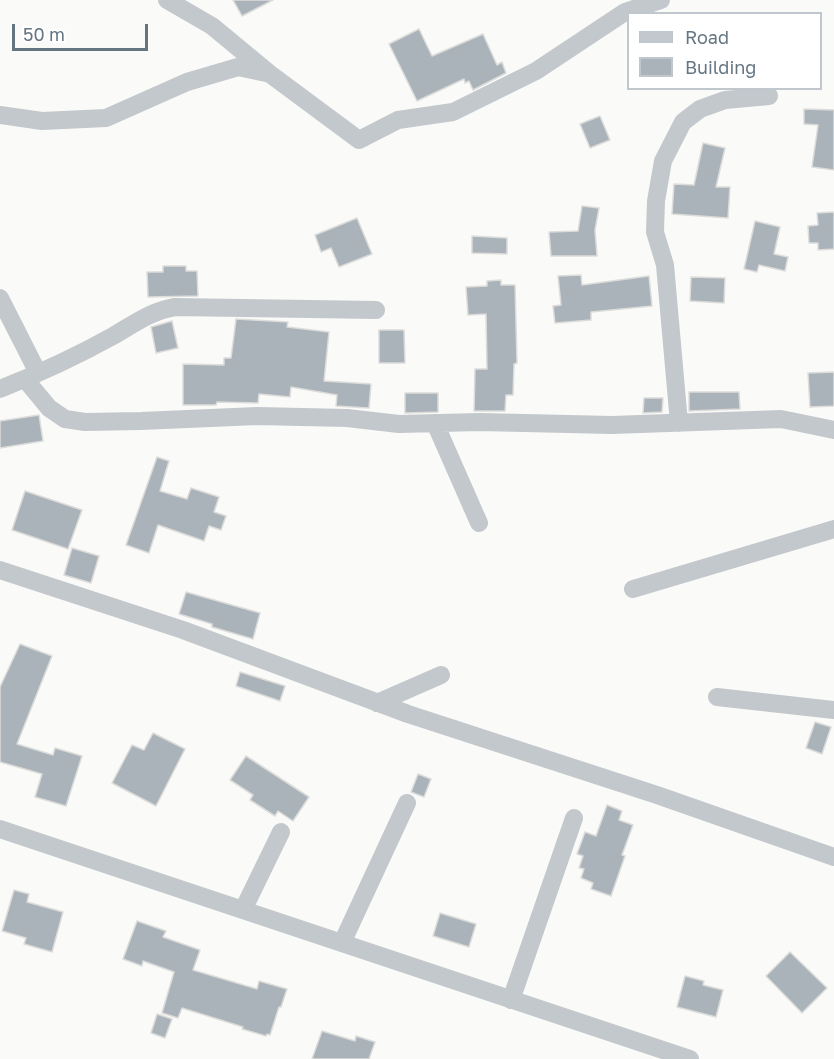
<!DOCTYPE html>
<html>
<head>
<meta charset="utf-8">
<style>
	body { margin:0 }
	#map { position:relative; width:834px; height:1059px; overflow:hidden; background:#fafaf8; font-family:"Golos Text",sans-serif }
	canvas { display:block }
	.legend { position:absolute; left:627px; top:12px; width:195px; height:78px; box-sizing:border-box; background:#fff; border:2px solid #c1c8cd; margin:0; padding:8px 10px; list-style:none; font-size:18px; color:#657683 }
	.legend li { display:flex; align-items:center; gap:12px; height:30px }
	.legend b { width:30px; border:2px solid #c1c8cd }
	.scale { position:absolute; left:12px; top:24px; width:136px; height:27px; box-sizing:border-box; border:3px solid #657683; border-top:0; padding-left:8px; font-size:18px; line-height:21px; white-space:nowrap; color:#657683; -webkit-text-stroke:4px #fff; paint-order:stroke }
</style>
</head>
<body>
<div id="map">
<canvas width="834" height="1059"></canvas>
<ul class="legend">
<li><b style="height:8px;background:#c3c8cc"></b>Road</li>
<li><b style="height:16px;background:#aab3b9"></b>Building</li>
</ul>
<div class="scale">50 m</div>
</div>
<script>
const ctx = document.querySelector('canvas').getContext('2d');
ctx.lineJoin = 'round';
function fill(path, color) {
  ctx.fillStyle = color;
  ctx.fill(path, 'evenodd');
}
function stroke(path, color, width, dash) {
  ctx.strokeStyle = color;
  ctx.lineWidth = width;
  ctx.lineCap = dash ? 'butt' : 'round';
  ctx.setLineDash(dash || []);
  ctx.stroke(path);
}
const building = new Path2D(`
	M233,0h40l-31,16z
	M419,29l13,27 51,-22 14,31 5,-3 4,11 -33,17 -4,-9 -4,2 -1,-4 -47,22 -28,-57z
	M804,109l30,1v60l-22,-3 6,-42 -14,-1z
	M600,116l10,24 -20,8 -10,-24z
	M703,143l22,5 -9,39h14l-2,31 -56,-4 2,-30 20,1z
	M582,206l17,2 -4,22 2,26h-46l-2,-24 29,-1z
	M834,212v37l-16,1v-7h-9l-1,-17 10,-1 -1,-12z
	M357,218l15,36 -33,13 -8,-19 -10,4 -6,-17z
	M755,221l25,6 -6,27 14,3 -3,14 -26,-6 -2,7 -13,-3z
	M472,236l35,2v16l-35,-1z
	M163,266h23v5h11l1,25 -50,1 -1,-25h16z
	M581,275l1,10 67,-9 3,30 -61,6v8l-36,3 -2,-17 8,-1 -3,-29z
	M691,277l34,1 -1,25 -34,-2z
	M501,280v5h14l2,78 -3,1 -1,31h-7l-1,16h-31l1,-42h12l-1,-55 -18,1 -2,-28 21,-1v-5z
	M236,319l52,3 -1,5 42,5 -5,49 47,3 -2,24 -33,-2 1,-11 -46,-8 -1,10 -31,-3 -1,9 -41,-1 -1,3h-33v-41l41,1v-7h7z
	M172,321l6,27 -22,5 -5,-26z
	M379,330h25l1,33h-26z
	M834,372v34l-24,1 -2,-34z
	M689,392h50l1,17 -51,2z
	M405,393h33v19l-33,1z
	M644,398h19l-1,14 -19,1z
	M39,415l4,26 -43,7v-27z
	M157,457l12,4 -9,30 27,8 4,-11 28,9 -5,15 12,4 -5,14 -12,-4 -5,15 -46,-16 -9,28 -23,-8z
	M25,491l57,19 -14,39 -56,-19z
	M72,548l27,8 -8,27 -27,-8z
	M186,592l74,21 -7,26 -41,-12v-3l-33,-10z
	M20,644l32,12 -35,88 36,11 2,-7 27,8 -16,50 -31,-9 7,-23 -42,-12v-75z
	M240,672l45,14 -5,15 -44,-15z
	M815,722l16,5 -9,27 -16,-6z
	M153,733l32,16 -29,57 -44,-23 20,-38 12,5z
	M246,756l63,41 -16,24 -15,-10 -3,5 -25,-16 3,-5 -23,-15z
	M418,774l13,5 -7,18 -13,-5z
	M607,805l15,6 -3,9 14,5 -11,30 3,1 -14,40 -20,-7 2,-6 -12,-5 3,-9 -5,-1 4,-12 -6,-2 8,-22 11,4z
	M14,890l15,4 -2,8 36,10 -11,40 -28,-8 2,-6 -24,-7z
	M440,913l36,11 -7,23 -36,-11z
	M137,921l29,10 -3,6 37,13 -7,20 64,19 2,-8 28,8 -6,18h-2l-9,28 -3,-1 -1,2 -24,-7 1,-2 -61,-19 -4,10 -16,-5 12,-41 -31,-11 -1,5 -19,-7z
	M790,952l37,36 -25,25 -36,-37z
	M685,976l19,5 -1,4 20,5 -7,27 -39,-10z
	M157,1014l15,5 -7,19 -14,-5z
	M322,1031l33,10 1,-5 19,6 -6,17h-57z`);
fill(building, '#aab3b9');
stroke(building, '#dcdcda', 1.5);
stroke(new Path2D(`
	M167,0l45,26 58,48 89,66 39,-20 55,-8 83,-41 89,-59 36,-12
	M0,115l42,6 64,-3 81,-36 51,-15 28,6
	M0,298l38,75
	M25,379l24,29 16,11 20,3 56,-1 116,-5 90,2 52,6 81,-2 132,3 169,-6 53,11
	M0,389c38,-15 77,-33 113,-53 21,-12 38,-25 62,-29l201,3
	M435,423l44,100
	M679,423l-14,-158 -10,-33 1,-31 7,-40 20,-39 17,-13 25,-9 44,-4
	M0,570l183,60 225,84 249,81 177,62
	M633,589l201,-60
	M717,697l117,13
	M377,703l64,-28
	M0,829l690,230
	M243,910l38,-78
	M342,943l65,-140
	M511,1000l63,-182`), '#c3c8cc', 18);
</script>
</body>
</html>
